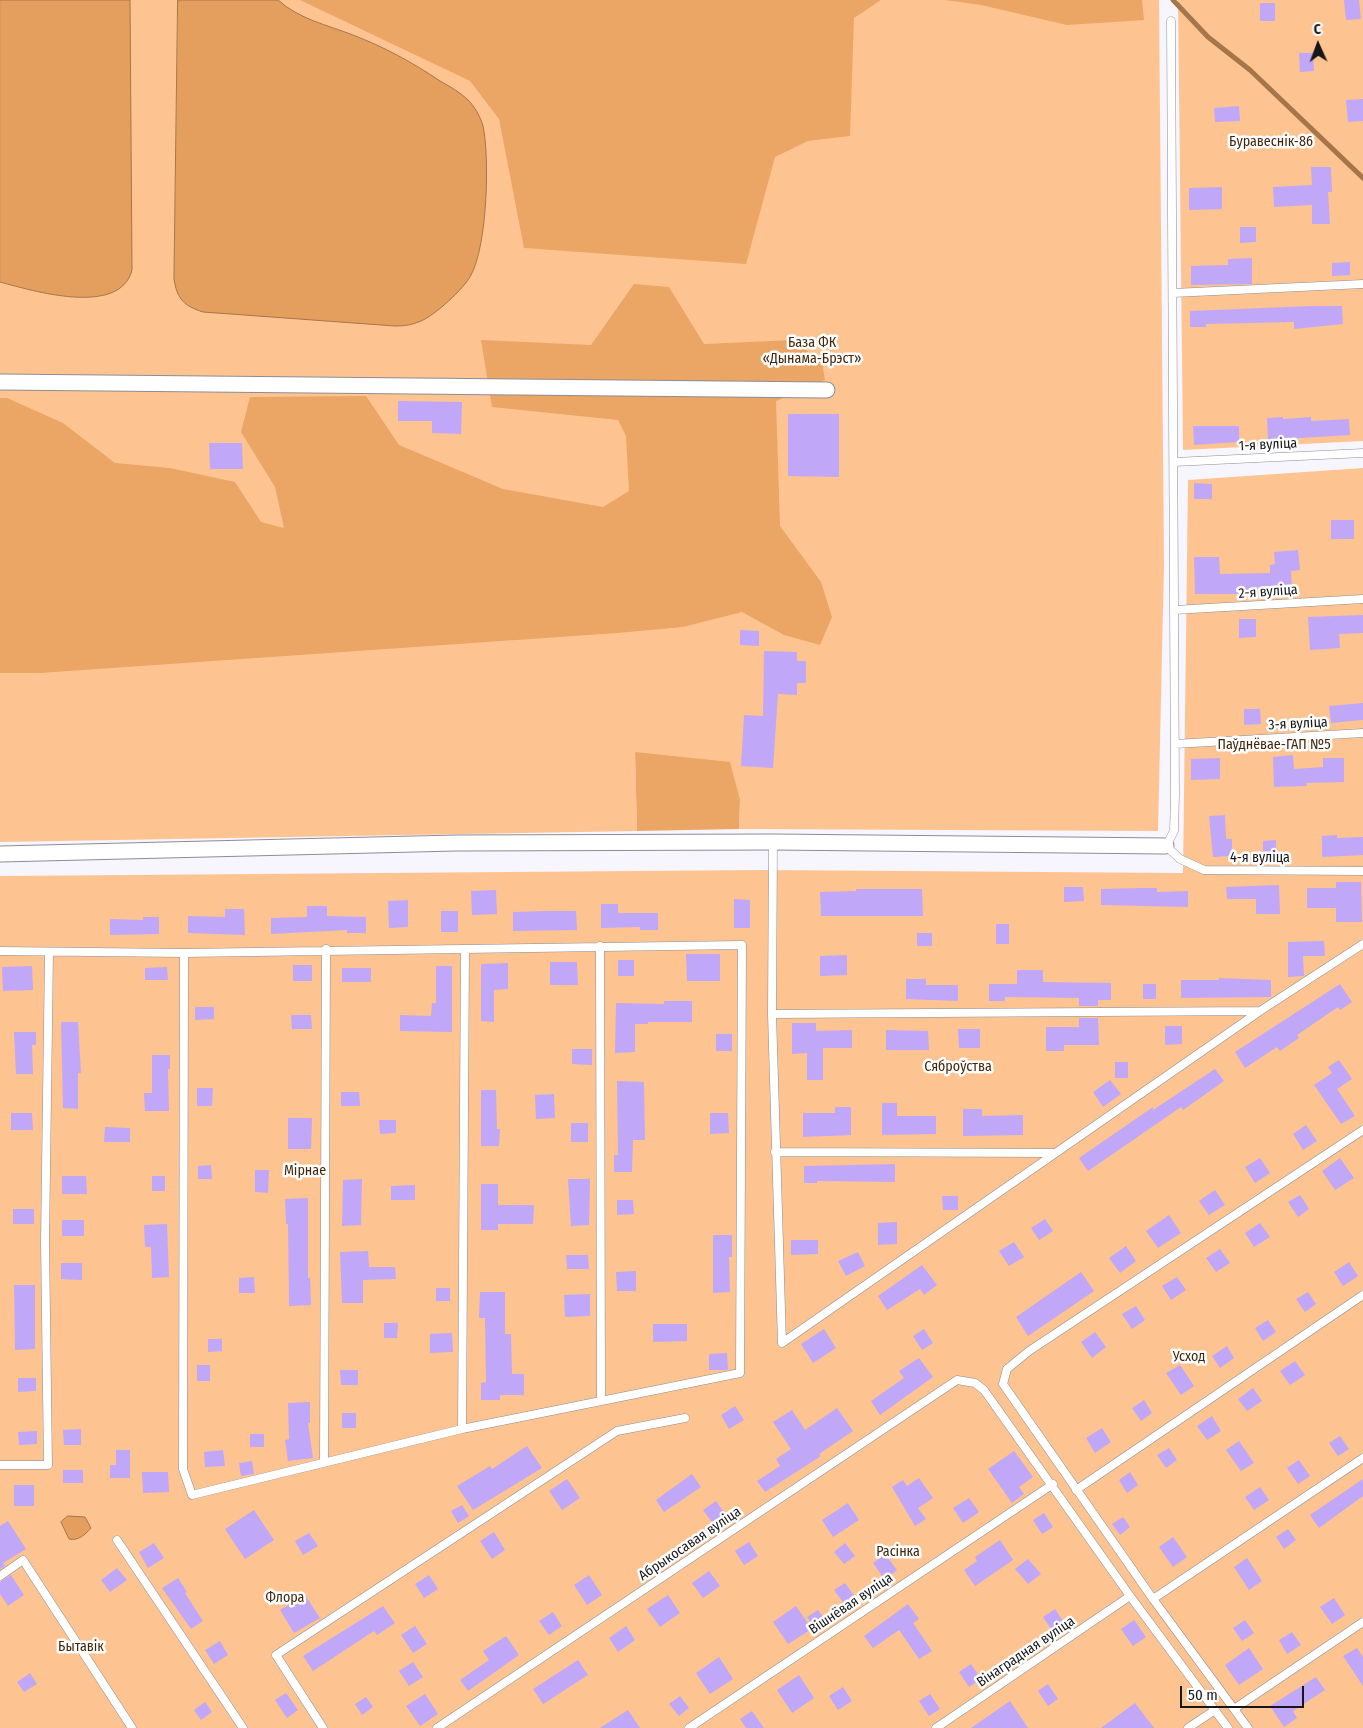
<!DOCTYPE html>
<html>
<head>
<meta charset="utf-8">
<style>
	body { margin:0 }
	#map { position:relative; width:1363px; height:1728px; overflow:hidden; background:#f7f5fd; font-family:"Fira Sans Condensed",sans-serif }
	canvas { display:block }
	.north { position:absolute; left:1293px; top:20px; width:50px; height:50px; -webkit-text-stroke:4px #fff; paint-order:stroke; rotate:358deg; font-size:14px; font-weight:700; line-height:20px; text-align:center; color:#161518 }
	.north::after { content:''; display:block; margin:auto; width:18px; height:22px; background:#161518; clip-path:polygon(50% 0,100% 100%,50% 72%,0 100%) }
	.scale { position:absolute; left:1180px; top:1686px; width:124px; height:22px; box-sizing:border-box; border:2px solid #161518; border-top:0; padding-left:6px; font-size:15px; line-height:18px; white-space:nowrap; color:#161518; -webkit-text-stroke:4px #fff; paint-order:stroke }
</style>
</head>
<body>
<div id="map">
<canvas width="1363" height="1728"></canvas>
<div class="north">С</div>
<div class="scale">50 m</div>
</div>
<script>
const ctx = document.querySelector('canvas').getContext('2d');
ctx.lineJoin = 'round';
function fill(path, color) {
  ctx.fillStyle = color;
  ctx.fill(path, 'evenodd');
}
function stroke(path, color, width, dash) {
  ctx.strokeStyle = color;
  ctx.lineWidth = width;
  ctx.lineCap = dash ? 'butt' : 'round';
  ctx.setLineDash(dash || []);
  ctx.stroke(path);
}
function drawText(font, color, halo, rows, align = 'center') {
  ctx.font = font + ' "Fira Sans Condensed",sans-serif';
  ctx.lineWidth = 5;
  ctx.setLineDash([]);
  ctx.textBaseline = 'middle';
  ctx.strokeStyle = halo;
  ctx.fillStyle = color;
  for (const [text, x, y, turn = 0] of rows) {
    ctx.save();
    ctx.translate(x, y);
    ctx.rotate((+turn || 0) * Math.PI / 180);
    ctx.textAlign = isNaN(turn) ? turn : align;
    if (halo) ctx.strokeText(text, 0, 0);
    ctx.fillText(text, 0, 0);
    ctx.restore();
  }
}
fill(new Path2D(`
	M0,0h1159l5,564 -6,267 -419,-2 1,-29 -105,-47 2,78 -637,11z
	M1178,0h185v441l-180,9z
	M1363,468v1260h-1363v-852l763,-6 420,3 5,-393z`), '#fdc492');
fill(new Path2D(`
	M300,0h581l-27,18 -4,118 -42,5 -33,16 -29,107 -222,-16 -25,-129 -29,-38z
	M945,0h197l2,20 -77,5 -86,-20z
	M634,284l35,3 35,57 89,-4 29,22 3,18 -49,21 4,125 41,56 11,35 -12,28 -36,-10 -42,-23 -59,15 -66,6 -577,40h-40v-275h7l56,25 52,40 55,5 65,14 26,40 23,6 -9,-41 -34,-55 9,-35 116,-1 33,49 104,44 100,18 26,-16 -3,-55 -8,-16 -126,-13 -11,-67 110,5z
	M635,752l95,10 10,38 -1,29 -102,2z`), '#eba565');
const water = new Path2D(`
	M0,0h130l2,270c-12,47 -99,21 -132,12z
	M178,0h100c21,19 49,25 75,35 31,12 59,27 87,46 9,5 20,11 28,19 7,7 12,16 15,26 7,33 4,120 -12,149 -7,14 -36,40 -50,46 -9,4 -16,5 -26,5l-192,-14c-19,-6 -26,-13 -29,-33z
	M68,1516l17,1 6,11c-6,7 -13,13 -22,11l-8,-17z`);
fill(water, '#e49f5f');
stroke(water, '#a6764a', 1);
stroke(new Path2D(`
	M1173,0l35,37 42,33 113,108`), '#a6764a', 5);
fill(new Path2D(`
	M1344,0h15l2,19 -15,1z
	M1260,3h15v18h-15z
	M1299,53h14l1,18 -14,1z
	M1363,99v22l-15,1 -2,-22z
	M1239,106l1,15 -25,1 -1,-14z
	M1311,167h20l1,25h-4l2,32h-18v-19l-38,2 -1,-20 39,-2z
	M1222,187v22l-33,1v-22z
	M1240,227h16v15l-16,1z
	M1252,258v26l-61,1v-19l37,-1v-6z
	M1350,262v13l-18,1v-13z
	M1312,306h30l1,18 -49,5v-7l-88,2v3h-16v-16z
	M398,401l64,1 -1,32 -29,-1v-12h-34z
	M788,414h51v63l-51,-1z
	M1283,417v2l28,-2v4l38,-2 1,16 -82,5 -1,-22z
	M1193,426h46v16l-45,3z
	M209,443h33l1,26h-33z
	M1194,483l18,1v15h-18z
	M1331,520h23v19h-23z
	M1298,550l2,20 -9,1 1,19 -31,4h-66l-1,-37h25l1,17 50,-1v-8l5,-1 -1,-12z
	M1363,615v18l-24,1 1,14 -30,2 -2,-33z
	M1239,619h17v18l-17,1z
	M740,630l19,1v15l-19,-1z
	M764,651l33,1v9h9v22h-9v12l-19,-1 -5,74 -32,-2 3,-51 19,1z
	M1363,703v17l-32,3 -2,-17z
	M1244,709h16l1,15 -17,1z
	M1293,755l1,14 29,-2v-9h21v24l-38,1 1,3 -33,1 -1,-30z
	M1220,758v21l-29,1v-21z
	M1225,815l1,24h6v17l-19,1 -4,-41z
	M1337,835v3l26,-1v18l-41,2v-21z
	M1276,840v16h-13v-15z
	M1336,882h25l1,40h-26v-14h-29v-20h29z
	M1279,885l1,29h-24v-15h-29l-1,-12z
	M1064,887h19l1,14 -20,1z
	M1142,888h15v4l31,-1v16l-87,-2v-16z
	M856,889h66l1,27h-102l-1,-24 36,-1z
	M496,890l1,24 -25,1 -1,-24z
	M734,899l16,1v28h-16z
	M408,900v27l-19,1 -1,-27z
	M601,904h17v9h40v17h-18v-3l-39,1z
	M307,906h20v10l39,1v16h-19v-3l-76,4v-16l36,-1z
	M225,909h19l1,26 -57,-2v-17l37,1z
	M441,911h17v21h-17z
	M546,911h30l1,19 -64,1v-19z
	M143,917h16v17l-49,1v-16l33,1z
	M996,924h13v20h-13z
	M917,933h15v13h-15z
	M1324,941l1,15h-22l1,20 -16,1v-35z
	M686,954h34v27h-33z
	M847,955v20l-27,1v-20z
	M618,960h16v16h-16z
	M550,962h27l1,23h-28z
	M508,963v26l-14,1v32l-13,-1v-57z
	M293,965h19v16h-19z
	M32,966l1,24 -30,1 -1,-24z
	M436,966h16v66l-52,-1v-16l31,1 1,-13h4z
	M167,967l1,13h-23v-12z
	M342,968h29v14h-29z
	M1017,970h26v12l68,1v17h-13v6h-19v-8l-74,-1v4h-16v-17h28z
	M1219,978l52,2v17l-90,1v-18h38z
	M906,979h20v6h32v16l-52,-2z
	M1143,984h13v15h-13z
	M1340,984l12,18 -12,8 -2,-3 -41,28 2,3 -19,13 -3,-4 -32,21 -10,-16z
	M664,1001h28v21h-44v2h-13v28l-20,1 1,-50 48,1z
	M195,1007h19v12l-19,1z
	M291,1015h20l1,14h-20z
	M1079,1018h19l1,27h-35v6h-18v-24h33z
	M61,1022h17l3,51h-3v36l-15,-1z
	M792,1023h24v8l36,-1v18h-29v32h-16v-27l-15,1z
	M1165,1026h17v18l-17,1z
	M958,1029h22v19h-21z
	M886,1030l42,1 1,19h-43z
	M14,1032h22v13h-4l1,29h-17z
	M716,1034h16v17h-16z
	M572,1049h20v16l-20,-1z
	M152,1055h18v14h-2l1,42h-24l-1,-18h8z
	M1339,1060l13,19 -15,10 18,27 -14,8 -27,-39 18,-12 -4,-6z
	M1115,1062h13v16h-13z
	M1215,1069l9,12 -41,29 -2,-3 -93,64 -9,-13 74,-51v3z
	M1110,1080l11,14 -18,13 -10,-15z
	M617,1081l27,1 1,58h-12l-1,32h-18v-17h4z
	M197,1088h16l-1,18h-15z
	M481,1090h15l1,39h3l-1,17h-18z
	M341,1092h18l1,14h-19z
	M554,1094l1,24 -19,1 -1,-24z
	M882,1103h15v13h39v18l-54,1z
	M835,1107h16v28l-48,2v-24h32z
	M963,1109h19v7l41,-1v20l-60,1z
	M11,1113h21l1,17h-22z
	M710,1113h18l1,20 -19,1z
	M288,1118h24l-1,31h-23z
	M379,1120h17v13l-16,1z
	M571,1123h17v19h-17z
	M1306,1125l11,16 -14,9 -10,-16z
	M105,1127l25,1v14h-26z
	M1260,1158l10,15 -15,10 -10,-16z
	M1340,1158l14,20 -19,12 -13,-19z
	M895,1164v18l-78,-1v2h-13v-17z
	M211,1165l1,14h-14v-13z
	M255,1170h14l-1,23 -13,-1z
	M62,1176h24l1,18h-25z
	M152,1176h13v15h-13z
	M362,1179l-1,46 -19,1 1,-46z
	M568,1179h22l-1,46 -18,1z
	M481,1184h17v21h36l-1,19h-35v6h-17z
	M415,1185v15h-24v-14z
	M1215,1190l10,15 -16,10 -10,-14z
	M1300,1195l9,14 -11,8 -10,-15z
	M942,1196h16v14h-15z
	M308,1198v80h2l1,27 -22,1 -1,-82h-2l-1,-25z
	M617,1200h16l1,14 -17,1z
	M13,1209h21v15h-21z
	M1169,1215l12,18 -23,15 -12,-17z
	M1045,1219l8,12 -14,9 -8,-12z
	M62,1220h22v16h-22z
	M897,1222v22l-19,1v-22z
	M1260,1223l10,14 -16,10 -9,-14z
	M167,1224l2,53 -17,1 -1,-31h-6l-1,-22z
	M713,1235h19v22h-3l1,35 -17,1z
	M791,1240h27v14l-27,1z
	M1014,1242l10,15 -15,9 -10,-15z
	M1126,1246l10,15 -16,12 -11,-15z
	M1220,1249l10,14 -14,9 -10,-14z
	M368,1251l1,16h26l1,12 -33,1v23h-21l-2,-51z
	M858,1252l7,14 -19,10 -8,-15z
	M566,1255h22l1,14h-22z
	M1349,1262l9,14 -15,10 -9,-14z
	M61,1263h21v17l-21,-1z
	M922,1265l15,20 -13,10 -4,-6 -33,21 -9,-14z
	M636,1271v20h-19l-1,-19z
	M1081,1272l13,19 -66,45 -12,-19z
	M254,1277l1,16h-16v-15z
	M1177,1277l9,13 -15,10 -9,-14z
	M14,1285h21v64l-20,1z
	M436,1288h14v13h-14z
	M480,1292h25v42h6l1,40h12v21h-24v5h-19v-17l5,-1 -1,-64h-6z
	M1308,1292l8,12 -11,8 -9,-13z
	M590,1294v22l-25,1 -1,-22z
	M1136,1306l9,14 -13,9 -10,-15z
	M1268,1320l8,12 -13,9 -8,-13z
	M384,1323h14l-1,15h-13z
	M653,1324h34v17l-34,1z
	M824,1329l12,19 -23,15 -12,-19z
	M924,1329l9,14 -11,7 -9,-14z
	M1095,1332l11,15 -14,11 -11,-16z
	M452,1333l1,19 -23,1v-19z
	M208,1339h14v12l-14,1z
	M1227,1346l7,12 -14,10 -8,-12z
	M727,1353l1,17h-19v-16z
	M919,1358l14,19 -53,38 -9,-14 33,-23 -5,-7z
	M1295,1361l10,14 -15,10 -10,-14z
	M197,1365h13v16h-13z
	M1180,1365l14,21 -13,9 -15,-22z
	M340,1370h18v15h-17z
	M18,1378h18v13l-18,1z
	M1253,1388l9,13 -15,10 -9,-12z
	M1144,1400l8,13 -11,8 -9,-13z
	M310,1402v21h-2l5,35 -25,3 -3,-21 4,-1 -1,-36z
	M735,1406l9,14 -15,9 -8,-14z
	M837,1408l16,23 -34,23 2,2 -56,36 -8,-11 23,-15 -4,-7 15,-10 -18,-27 19,-12 13,20z
	M342,1413h14v15h-14z
	M1212,1416l9,15 -14,9 -10,-14z
	M1102,1428l9,14 -16,11 -9,-15z
	M81,1429v16h-17l-1,-15z
	M37,1431v13l-18,1 -1,-13z
	M250,1434h14v13h-14z
	M1340,1436l9,13 -11,7 -9,-13z
	M1239,1441l15,22 -13,8 -15,-21z
	M527,1446l15,22 -69,42 -16,-24 33,-20 2,3z
	M1169,1448l8,12 -11,8 -9,-13z
	M116,1450h14v28h-20v-13h6z
	M223,1450l2,16 -20,1 -1,-15z
	M1014,1451l19,26 -14,10 5,7 -12,9 -24,-34z
	M1299,1460l11,16 -12,8 -11,-16z
	M252,1461l2,13 -13,2 -2,-13z
	M63,1470h20v13h-20z
	M142,1472h26l1,20 -26,1z
	M1130,1472l8,13 -11,8 -8,-13z
	M692,1474l9,13 -37,25 -8,-12z
	M919,1478l14,20 -15,10 8,11 -11,7 -23,-39 11,-7 4,6z
	M567,1479l13,19 -18,12 -13,-19z
	M1363,1479v17l-44,32 -9,-13z
	M14,1485h20v21h-20z
	M1260,1487l9,13 -15,10 -9,-13z
	M969,1498l10,14 -16,11 -10,-15z
	M716,1501l11,16 -13,8 -11,-15z
	M848,1503l11,17 -26,17 -11,-17z
	M462,1505l7,11 -11,7 -7,-12z
	M254,1510l20,30 -29,19 -20,-30z
	M1044,1513l9,14 -11,7 -9,-14z
	M1123,1517l7,10 -10,8 -8,-11z
	M8,1521l18,28 -23,14 2,3 -5,3v-43z
	M1288,1529l8,11 -12,9 -8,-12z
	M494,1532l11,18 -13,9 -12,-18z
	M309,1533l9,13 -15,9 -8,-14z
	M1173,1537l14,20 -14,10 -14,-20z
	M1000,1540l13,20 -38,26 -11,-16 13,-9 -2,-4z
	M749,1542l9,14 -14,9 -9,-14z
	M154,1543l10,15 -16,10 -9,-16z
	M845,1543l10,13 -11,8 -10,-12z
	M885,1554l12,16 -12,10 -12,-17z
	M1247,1558l15,23 -13,9 -15,-23z
	M1028,1559l13,15 -13,10 -13,-15z
	M117,1568l10,12 -17,12 -9,-12z
	M709,1571l11,15 -17,12 -11,-15z
	M11,1575l13,20 -16,11 -8,-12v-12z
	M429,1575l9,14 -14,9 -9,-14z
	M589,1575l13,20 -15,10 -13,-20z
	M178,1578l9,14 -2,1 18,28 -12,8 -29,-41z
	M845,1583l10,14 -10,8 -11,-15z
	M305,1595l15,23 -26,15 -14,-23z
	M668,1595l12,18 -20,14 -13,-18z
	M1334,1598l11,17 -13,9 -12,-17z
	M908,1604l11,15 -6,4 19,28 -13,8 -20,-29 -26,18 -9,-12z
	M383,1606l12,17 -18,12 -3,-4 -61,40 -10,-15z
	M796,1606l16,23 -24,15 -15,-22z
	M1055,1609l10,15 -12,8 -10,-15z
	M818,1610l11,15 -11,8 -11,-16z
	M553,1612l9,14 -13,9 -10,-14z
	M1134,1620l12,17 -13,9 -12,-17z
	M1245,1620l9,13 -12,8 -9,-13z
	M415,1626l12,18 -14,9 -12,-18z
	M626,1626l9,14 -17,12 -9,-14z
	M1292,1632l9,13 -14,9 -8,-14z
	M506,1636l13,19 -51,36 -8,-11 29,-20 -6,-9z
	M220,1641l8,14 -14,9 -9,-14z
	M1249,1648l14,21 -24,16 -14,-20z
	M1357,1648l6,9v29l-20,-30z
	M719,1657l14,22 -23,15 -14,-21z
	M578,1660l10,15 -45,29 -10,-15z
	M413,1662l10,15 -14,9 -10,-15z
	M971,1664l10,15 -12,8 -10,-15z
	M30,1673l7,11 -13,8 -7,-10z
	M799,1675l15,23 -22,15 -15,-23z
	M1316,1677l9,13 -32,21 4,7 -13,9 -14,-21z
	M1048,1684l10,15 -10,7 -10,-15z
	M843,1687l9,14 -14,9 -9,-14z
	M286,1693l12,17 -11,8 -12,-18z
	M425,1694l13,20 -18,12 -14,-20z
	M930,1694l10,15 -11,7 -10,-15z
	M680,1696l9,12 -10,8 -10,-12z
	M366,1697l7,10 -11,8 -7,-11z
	M1010,1701l18,27h-57z
	M205,1702l7,10 -11,8 -7,-10z
	M1135,1703l19,25h-53z
	M628,1710l12,18h-40z
	M752,1711l12,17h-18l-6,-9z`), '#c0a7f8');
const lane = new Path2D(`
	M1171,21l4,774 -1,36 -8,15 14,13 24,11 159,1
	M1173,293l190,-9
	M1174,462l189,-9
	M1174,610l189,-11
	M1175,744l188,-11
	M773,842l-1,172 10,329 478,-332 103,-67
	M600,946l1,454
	M0,951l184,2 558,-8 -2,428 -278,56 -270,66 -9,-26 1,-516
	M772,1014l488,-3
	M775,1152l279,1
	M462,1429l3,-480
	M324,1462l2,-513
	M0,1465h48l-3,-223 4,-290
	M1076,1490l287,-195
	M117,1540l126,188
	M0,1576l23,-16 109,168
	M1153,1599l210,-141
	M1234,1709l129,-87
	M323,1728l-47,-73 341,-224 68,-13
	M437,1728l520,-348 18,3 9,7 146,206 98,132
	M689,1728l364,-244
	M936,1728l194,-132
	M1188,1728l27,-18
	M1248,1728l-95,-129 -150,-215 4,-15 22,-18 334,-221`);
const street = new Path2D(`
	M0,382l827,8
	M0,854l456,-11 317,-1 393,4`);
stroke(lane, '#8e8c93', 9);
stroke(street, '#8e8c93', 17);
stroke(lane, '#fff', 8);
stroke(street, '#fff', 15);
drawText('14px', '#43270b', '#fff', [
	["Буравеснік-86",1271,142],
	["База ФК",812,343],
	["«Дынама-Брэст»",812,359],
	["Паўднёвае-ГАП №5",1274,745],
	["Сяброўства",958,1067],
	["Мірнае",305,1171],
	["Усход",1189,1357],
	["Расінка",898,1552],
	["Флора",285,1598],
	["Бытавік",81,1647]
]);
drawText('14px', '#161518', '#fff', [
	["1-я вуліца",1268,445,-3],
	["2-я вуліца",1268,592,-4],
	["3-я вуліца",1298,724,-3],
	["4-я вуліца",1260,858],
	["Абрыкосавая вуліца",690,1544,-34],
	["Вішнёвая вуліца",851,1604,-34],
	["Вінаградная вуліца",1026,1652,-34]
]);
</script>
</body>
</html>
